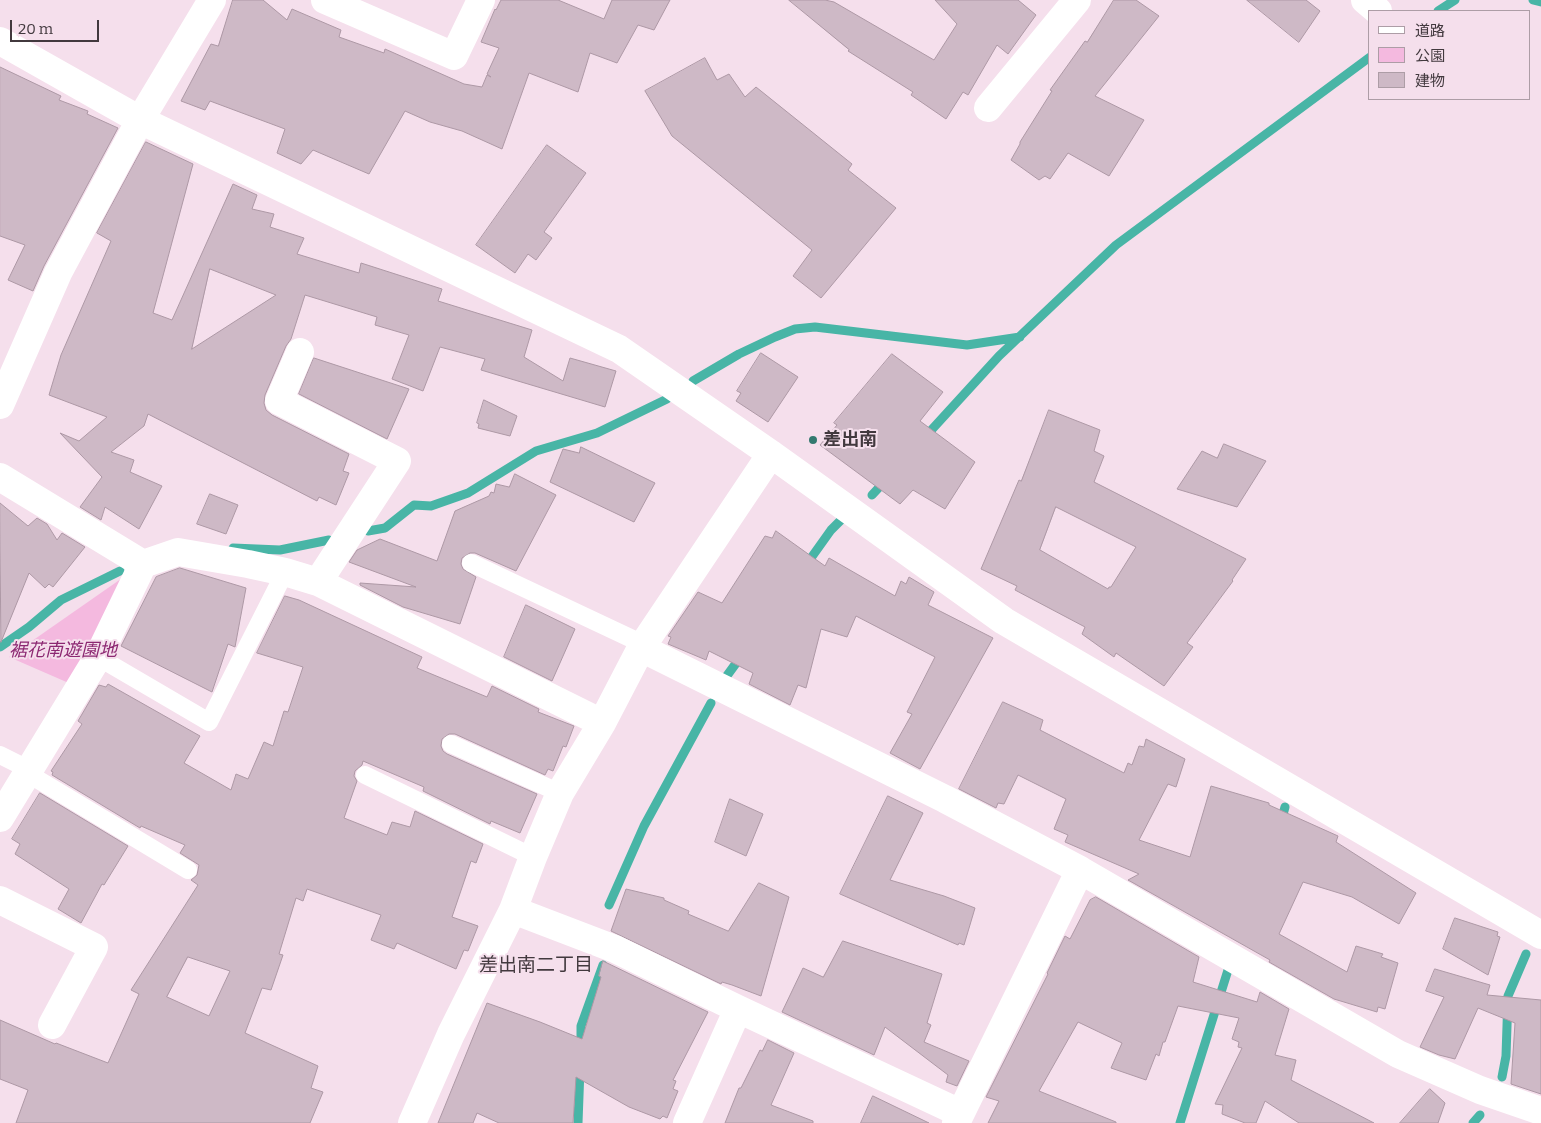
<!DOCTYPE html>
<html>
<head>
<meta charset="utf-8">
<style>
	body { margin:0 }
	#map { position:relative; width:1541px; height:1123px; overflow:hidden; background:#f5dfec; font-family:Bitter,"Noto Sans JP",serif }
	canvas { display:block }
	.legend { position:absolute; left:1368px; top:10px; width:162px; height:90px; box-sizing:border-box; background:#f5dfec; border:1px solid #ad9da6; margin:0; padding:6px 9px; list-style:none; font-size:15px; color:#42393e }
	.legend li { display:flex; align-items:center; gap:10px; height:25px }
	.legend b { width:25px; border:1px solid #ad9da6 }
	.scale { position:absolute; left:10px; top:20px; width:89px; height:22px; box-sizing:border-box; border:2px solid #42393e; border-top:0; padding-left:6px; font-size:15px; line-height:18px; white-space:nowrap; color:#42393e; -webkit-text-stroke:4px #f5dfec; paint-order:stroke }
</style>
</head>
<body>
<div id="map">
<canvas width="1541" height="1123"></canvas>
<ul class="legend">
<li><b style="height:6px;background:#fff"></b>道路</li>
<li><b style="height:14px;background:#f4b9df"></b>公園</li>
<li><b style="height:14px;background:#ceb9c6"></b>建物</li>
</ul>
<div class="scale">20 m</div>
</div>
<script>
const ctx = document.querySelector('canvas').getContext('2d');
ctx.lineJoin = 'round';
function fill(path, color) {
  ctx.fillStyle = color;
  ctx.fill(path, 'evenodd');
}
function stroke(path, color, width, dash) {
  ctx.strokeStyle = color;
  ctx.lineWidth = width;
  ctx.lineCap = dash ? 'butt' : 'round';
  ctx.setLineDash(dash || []);
  ctx.stroke(path);
}
function drawText(font, color, halo, rows, align = 'center') {
  ctx.font = font + ' Bitter,"Noto Sans JP",serif';
  ctx.lineWidth = 4;
  ctx.setLineDash([]);
  ctx.textBaseline = 'middle';
  ctx.strokeStyle = halo;
  ctx.fillStyle = color;
  for (const [text, x, y, turn = 0] of rows) {
    ctx.save();
    ctx.translate(x, y);
    ctx.rotate((+turn || 0) * Math.PI / 180);
    ctx.textAlign = isNaN(turn) ? turn : align;
    if (halo) ctx.strokeText(text, 0, 0);
    ctx.fillText(text, 0, 0);
    ctx.restore();
  }
}
fill(new Path2D(`
	M128,574l-57,110 -62,-27z`), '#f4b9df');
stroke(new Path2D(`
	M1533,0l8,2
	M1438,11l17,-11
	M693,381l46,-27 36,-17 20,-8 20,-2 152,18 53,-8
	M925,437l74,-81 117,-111 254,-188
	M872,495l14,-15
	M368,531l17,-3 29,-23 17,1 37,-13 68,-42 61,-18 70,-34
	M233,548l47,2 49,-10
	M806,565l25,-35 10,-10
	M0,647l29,-20 32,-27 59,-29
	M726,677l16,-22
	M1281,822l4,-15
	M609,905l35,-79 67,-123
	M581,1050v-24l22,-61
	M1502,1077l4,-21 2,-60 18,-42
	M578,1123l2,-55
	M1180,1123l48,-153
	M1473,1123l7,-8`), '#48b5a6', 9);
const building = new Path2D(`
	M233,0h30l24,20 5,-11 49,21 -2,7 45,16 1,-4 79,35 18,3 5,-12 4,2 -4,-3 12,-26 -18,-6 14,-33 1,1 5,-10h57l46,19 8,-19h58l-16,30 -16,-5 -21,38 -27,-10 -12,39 -49,-19 -27,76 -40,-18 -32,-9 -25,-11 -36,63 -56,-24 -12,14 -24,-11 8,-24 -75,-28 -5,9 -24,-9 30,-57 7,2z
	M789,0h36l9,2 100,58 23,-36 -22,-24h83l18,15 -28,39 -11,-9 -29,50 -5,-3 -17,27 -35,-24 2,-3 -65,-41 1,-1z
	M1114,0h22l23,16 -64,80 49,24 -35,56 -41,-23 -18,26 -5,-3 -6,4 -28,-20 9,-16v-2l32,-51 -2,-1 35,-49 2,1z
	M1247,0h59l14,11 -21,31z
	M705,58l12,22 12,-6 16,23 11,-10 96,77 -4,6 48,38 -75,90 -28,-22 19,-26 -140,-114 -27,-45z
	M0,67l61,29 -2,4 29,11 -1,3 31,14 -74,138 -11,25 -25,-11 17,-35 -25,-9z
	M146,142l47,22 -40,149 19,7 61,-136 24,11 -5,14 22,5 -4,13 34,11 -7,16 62,19 2,-10 81,26 -4,12 94,29 -8,27 39,24 7,-23 46,13 -11,36 -124,-37 4,-11 -45,-12 -17,44 -31,-12 17,-44 -34,-10 2,-8 -72,-22 -14,44 -5,7 -21,49 -1,8 2,7 6,5 77,39 -6,17 6,2 -13,32 -17,-8 -2,4 -169,-87 -4,12 -33,26 23,8 -4,12 32,14 -23,43 -34,-22 -4,13 -21,-13 22,-30 -42,-44 19,8 28,-24 -58,-22 12,-40 50,-114 -14,-8zM210,269l66,26 -84,54z
	M547,145l39,28 -42,59 8,6 -16,22 -8,-6 -13,19 -39,-28z
	M761,353l37,24 -30,45 -32,-21 5,-8 -4,-2z
	M892,354l51,38 -23,29 55,41 -30,47 -32,-19 -13,14 -80,-59 17,-20 -3,-2z
	M314,358l95,31 -22,50 -88,-45z
	M484,400l33,16 -7,20 -32,-8 1,-4 -2,-1z
	M1049,410l51,20 -6,21 10,5 -10,26 152,77 -14,21 1,1 -46,62 6,4 -29,39 -48,-33 -2,4 -32,-23 3,-7 -70,-37 2,-4 -36,-17 38,-89 2,1zM1056,507l80,40 -25,40h-2l-1,2 -68,-39z
	M1224,444l42,17 -29,46 -60,-18 25,-38 15,7z
	M581,447l74,36 -21,39 -84,-40 13,-33 16,4z
	M515,474l41,21 -40,76 -41,-18h-5l-8,5 -1,6 2,5 13,8 -16,47 -57,-17 -43,-22v-2l56,4 -67,-25 8,-12 23,-11 57,22 18,-50 34,-15 2,-4 3,1 2,-9 13,3z
	M210,494l28,11 -12,29 -29,-10z
	M0,503l28,23 9,-8 10,6 10,16 5,-7 23,14 -32,40 -4,-3 -4,4 -16,-15 -28,69z
	M776,531l49,35 4,-8 66,38 6,-15 5,3 3,-7 25,15 -6,13 65,33 -73,131 -30,-16 22,-39 -5,-2 28,-55 -79,-41 -9,21 -26,-8 -15,59 -8,-3 -8,20 -41,-21 4,-11 -44,-22 -3,9 -38,-16 3,-7 -3,-1 30,-44 24,11 43,-67 7,2z
	M180,568l66,20 -11,59 -7,-3 -16,48 -91,-46 35,-69z
	M285,596l14,4 123,57 -5,11 70,29 5,-11 47,23 -1,3 36,14 -8,21 -3,-1 -10,25 -5,-2 -3,6 -90,-41h-6l-7,5 -1,7 2,5 4,3 90,40 -17,39 -29,-12 -1,3 -67,-33 1,-4 -61,-26 -1,4 -7,6 -1,5 3,5 -13,37 43,17 5,-13 18,5 5,-16 68,33 -7,19 -5,-2 -19,56 26,9 -10,25 -4,-1 -8,19 -59,-26 -3,6 -23,-9 10,-25 -74,-26 -4,12 -7,-3 -17,56 4,1 -12,35 -9,-2 -17,45 73,33 -7,22 12,4 -13,31h-294l12,-33 -28,-11v-59l55,24 1,-1 52,20 31,-69 -8,-4 67,-105 -7,-5 6,-5 2,-10 -19,-12 5,-8 -44,-19 -1,2 -88,-53 1,-3 -2,-1 31,-47 -4,-3 21,-36 7,2 2,-3 92,52 -16,27 47,27 5,-16 12,5 16,-37 9,4 11,-35 4,1 15,-45 -46,-14zM188,957l42,14 -21,45 -42,-19z
	M526,605l49,24 -23,52 -48,-24z
	M1003,702l40,18 -3,10 84,43 4,-10 4,2 7,-19 5,1 2,-8 39,20 -9,28 -8,-3 -29,56 51,17 21,-71 58,17v2l69,31 -2,6 80,51 -17,31 -47,-27 -49,-15 -24,52 68,38 9,-26 27,8 -2,3 17,6 -13,46 -7,-2 -1,5 -43,-13 -65,-37 1,-2 -142,-80 11,-6 -74,-32 3,-7 -14,-6 12,-30 -48,-24 -14,29 -6,-1 -2,5 -37,-19z
	M40,793l88,53 -24,39 -2,-1 -21,39 -23,-14 11,-20 -54,-35 5,-10 -8,-5z
	M888,796l35,17 -33,67 54,16 31,12 -11,37 -5,-2 -1,2 -118,-51z
	M730,799l33,15 -17,42 -31,-14z
	M759,883l30,14 -28,99 -29,-11 -10,-3 -1,2 -110,-53 15,-42 38,9v2l25,11 -1,3 40,17z
	M1096,897l103,60 -6,25 64,20 3,-10 29,17 -14,46 21,5 -5,20 83,43h-75l-34,-22 -9,22h-11l-23,-9 1,-9 -8,-1 27,-56 -4,-1 1,-5 -7,-3 7,-21 -61,-12 -13,36h-2l-4,14 -3,-2 -10,26 -35,-12 11,-25 -44,-21 -39,69 77,31v1h-128l11,-22 -13,-4 62,-123 -1,-1 18,-37 5,3 20,-39z
	M1455,918l43,14 -1,4 3,1 -12,38 -45,-26z
	M843,941l99,33 -15,49 4,2 -7,17 45,19 -12,25 -11,-4 2,-7 -63,-48 -11,28 -92,-43 21,-44 20,9z
	M603,961l105,51 -35,68 3,1 -3,8 5,2 -11,27 -4,-2 -3,3 -31,-12 -53,-30 -3,46h-74l-22,-10 -4,10h-35l49,-120 53,19 42,17 19,-62 -2,-1z
	M1435,969l55,16 -3,10 54,5v94l-30,-10 4,-61 -37,-15 -23,51 -16,-4 -19,-8 24,-50 -18,-6z
	M768,1040l26,13 -23,52 42,16v2h-88l14,-35h2l19,-38 2,1z
	M1430,1089l15,14 -7,20h-38z
	M873,1096l56,27h-68z`);
fill(building, '#ceb9c6');
stroke(building, '#ad98a5', 1);
stroke(new Path2D(`
	M471,563l172,81
	M98,657l111,65 76,-150
	M451,744l109,49
	M0,755l30,15
	M27,773l161,97
	M365,775l168,82`), '#fff', 18);
stroke(new Path2D(`
	M325,0l129,56 27,-56
	M1365,0l13,11
	M0,41l140,79 479,229 152,105 233,167 537,314
	M988,108l89,-108
	M300,352l-21,49 118,60 -79,121
	M0,405l58,-132 82,-153 72,-120
	M0,477l143,87
	M641,648l304,151 135,71
	M0,818l98,-161 45,-93 35,-12 70,12 37,8 33,10 284,141
	M0,900l94,47 -42,78
	M513,910l102,39 123,60 222,104
	M412,1123l39,-89 62,-124 20,-53 27,-64 42,-70 39,-75 130,-194
	M687,1123l51,-114
	M956,1123l124,-253 318,184 82,36 61,21`), '#fff', 28);
for (const [x, y, r, color] of [
	[813,440,5,"#33796f"]
]) {
  const dot = new Path2D();
  dot.arc(x, y, r, 0, 2 * Math.PI);
  ctx.fillStyle = color;
  ctx.fill(dot);
  stroke(dot, '#f5dfec', 2);
}
drawText('bold 18px', '#42393e', '#f5dfec', [
	["差出南",823,440]
], 'left');
drawText('italic 18px', '#8c2872', '#f5dfec', [
	["裾花南遊園地",63,651]
]);
drawText('19px', '#42393e', '#f5dfec', [
	["差出南二丁目",536,966]
]);
</script>
</body>
</html>
